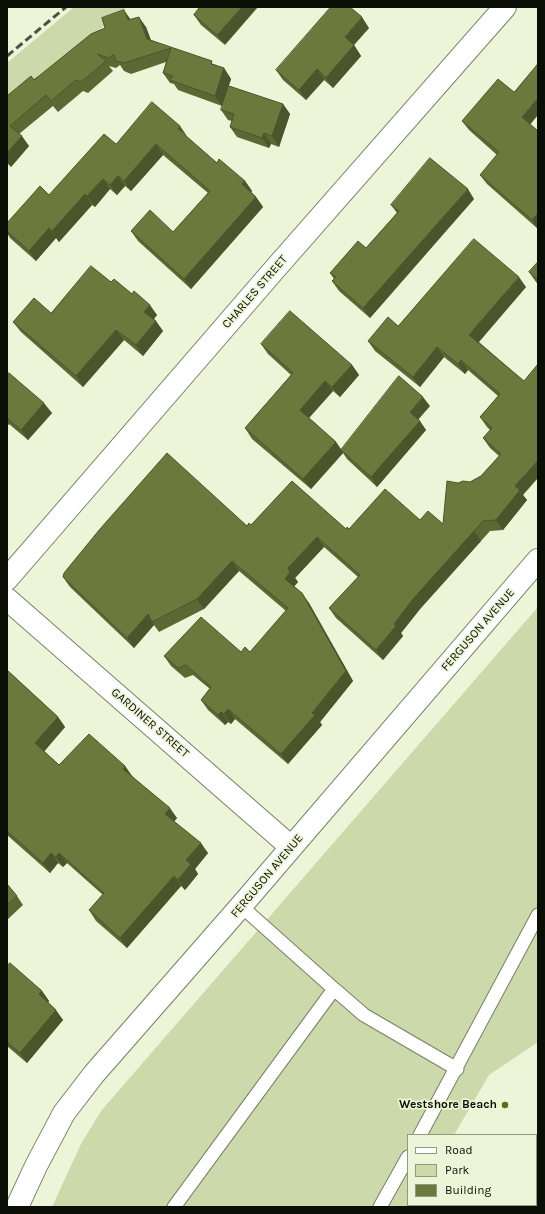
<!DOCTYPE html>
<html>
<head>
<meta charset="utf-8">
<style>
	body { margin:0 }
	#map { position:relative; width:545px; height:1214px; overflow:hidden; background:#ecf5d7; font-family:Karla,sans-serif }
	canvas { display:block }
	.frame { position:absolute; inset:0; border:8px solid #0b0e05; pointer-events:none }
	.legend { position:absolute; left:407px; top:1134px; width:130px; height:72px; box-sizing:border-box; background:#ecf5d7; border:1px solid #929983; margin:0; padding:5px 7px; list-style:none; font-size:12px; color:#0b0e05 }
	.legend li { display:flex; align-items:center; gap:8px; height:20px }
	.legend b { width:20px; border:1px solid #929983 }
</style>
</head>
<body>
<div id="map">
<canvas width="545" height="1214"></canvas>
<div class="frame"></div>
<ul class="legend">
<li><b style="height:5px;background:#fff"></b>Road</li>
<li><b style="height:11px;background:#ccd9aa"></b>Park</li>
<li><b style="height:11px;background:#6b793d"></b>Building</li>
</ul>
</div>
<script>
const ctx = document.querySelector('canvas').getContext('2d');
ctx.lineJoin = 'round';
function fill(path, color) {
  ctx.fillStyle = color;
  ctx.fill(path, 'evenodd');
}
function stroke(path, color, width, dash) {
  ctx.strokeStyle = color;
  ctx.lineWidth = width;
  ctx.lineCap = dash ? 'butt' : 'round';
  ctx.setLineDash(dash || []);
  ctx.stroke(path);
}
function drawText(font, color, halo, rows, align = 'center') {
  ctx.font = font + ' Karla,sans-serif';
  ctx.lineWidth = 3.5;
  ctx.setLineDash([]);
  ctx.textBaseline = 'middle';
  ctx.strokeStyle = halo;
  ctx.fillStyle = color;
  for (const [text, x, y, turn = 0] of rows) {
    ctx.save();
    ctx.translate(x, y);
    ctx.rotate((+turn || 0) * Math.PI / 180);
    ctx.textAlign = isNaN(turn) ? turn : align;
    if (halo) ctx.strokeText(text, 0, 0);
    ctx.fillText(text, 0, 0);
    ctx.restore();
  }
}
fill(new Path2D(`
	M74,7h53l-120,100v-44z
	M538,607v435l-49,33 -35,60h-46v70h5l-1,2h-360l29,-63 20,-33z`), '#ccd9aa');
const lane = new Path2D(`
	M334,989l30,26 93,54
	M420,1135l118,-220
	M174,1207l160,-218 -93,-83
	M380,1207l28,-50`);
const street = new Path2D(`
	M7,579l267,-309 231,-263
	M7,599l284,248
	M17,1207l19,-41 28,-53 30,-39 147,-168 297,-346`);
stroke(lane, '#788065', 15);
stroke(street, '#788065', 24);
stroke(lane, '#fff', 13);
stroke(street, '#fff', 22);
stroke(new Path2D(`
	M7,56l59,-49`), '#4d5142', 3, [8, 4]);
fill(new Path2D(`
	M200,7l25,38 -24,-20 -7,-10z
	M130,19l16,8 5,13 73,28 7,11 -9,27 -44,-16 -4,-6 -4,-1 -7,-10 3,-11 -35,12 -7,-3 -4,-6 -4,3 -7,-2 4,5 -25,22 -5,-2 -25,21 -5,-6 -34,28 10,12 -18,21 -4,-4v-67z
	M369,28l-15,17 7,11 -28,32 -9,-8 -18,20 -23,-20 -7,-10z
	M283,104l7,10 -11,33 -8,-3 -2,4 -32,-11 -7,-10 2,-6 -4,-1 -7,-10z
	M462,121l68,3 8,7v98l-51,-45 -7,-9 17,-20 -28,-25z
	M187,137l30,26 28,18 7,10 -1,1 5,5 7,10 -72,82 -53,-48 -7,-10 42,1 35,-39 -45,-38 -32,36 -6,-5 -8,9 -7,-6 -15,18 -3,-2 -33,37 -3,-4 -20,23 -26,-23 -3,-5v-10l42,-28 67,-51z
	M474,199l-104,119 -31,-27 -7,-10 2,-2 -4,-6 36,-25 31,-35 -6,-8z
	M538,262v22l-2,-2 -7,-10z
	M111,282l46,33 -3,4 9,12 -20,25 -19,-16 -41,47 -62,-55 -8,-10 38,-9z
	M526,287l-47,55 45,39 -1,114 4,5 -24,30 -13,1 -9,10 -61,68 -19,24 2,3 -20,24 -47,-42 -7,-10 29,-31 -34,-30 -29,31 3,4 -4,4 15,17 44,78 -33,41 2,3 -34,39 -53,-45 -4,5 -3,-2 -3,3 -17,-15 -7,-10 9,-11 -17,-14 -8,3 -14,-12 -7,-10 86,-4 36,-41 -47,-40 -35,38 -45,23 -5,-7 -20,23 -64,-61 -7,-10 184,-51 99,3 74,-9 23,4 15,-41 12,-1 11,-6 18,-20 -9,-8 -7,-10 7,-8 -3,-3 -7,-10 18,-21 -30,-26 -3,4 -21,-17 -24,30 -45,-36 -7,-10 30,-15z
	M261,344l91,21 7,10 -19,22 -7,-6 -24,27 27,24 5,8 89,-44 -12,13 8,11 -49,57 -30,-28 -4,-6 -32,36 -59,-50 -7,-11 46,-53 -23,-21z
	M7,375l45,38 -24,27 -19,-16 -2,2z
	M7,670l51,47 7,10 -21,24 15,14 66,1 7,10 45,42 -3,3 34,32 -13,16 3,5 -13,16 -4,-4 -54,62 -31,-27 -7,-11 14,-15 -36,-32 -4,4 -5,-4 -8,10 -43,-38z
	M7,884l10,12 6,9 -16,15z
	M7,966l35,25 7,10 -1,1 15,18 -36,43 -20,-17z`), '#5c6834');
fill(new Path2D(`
	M242,7h16l-33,38 -8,-10z
	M124,10l7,10h-3z
	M139,17l7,10 8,22 -7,-10z
	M362,17l7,11 -17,19 -7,-10z
	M354,45l7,11 -28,32 -7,-10z
	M224,68l7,11 -9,27 -7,-10z
	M317,69l7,11 -18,20 -7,-10z
	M538,98v17l-9,11 -7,-9z
	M283,104l7,10 -11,33 -7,-11z
	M180,126l7,10 -9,-7z
	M264,133l7,11 -2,4 -7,-10z
	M22,136l7,10 -18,21 -4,-6v-8z
	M156,144l7,11 -32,36 -7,-10z
	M118,176l7,10 -8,9 -7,-10z
	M103,179l7,10 -15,18 -8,-11z
	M245,181l7,10 -3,4 -7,-11z
	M468,189l6,10 -104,119 -7,-10z
	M85,194l7,11 -33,37 -7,-11z
	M256,197l7,10 -72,82 -7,-10z
	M538,213v16l-6,-9z
	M49,228l7,10 -20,23 -7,-10z
	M519,277l7,10 -50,58 -7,-10z
	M150,305l7,10 -6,7 -7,-10z
	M156,321l7,10 -20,25 -7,-11z
	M116,330l8,10 -41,47 -7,-11z
	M437,347l7,10 -24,30 -7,-10z
	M461,360l7,10 -3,4 -7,-10z
	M352,365l7,10 -19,22 -8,-10z
	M325,381l8,10 -26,29 -7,-10z
	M423,397l7,9 -13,15 -7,-9z
	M44,403l8,10 -24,27 -7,-10z
	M7,421l2,3 -2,2z
	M420,421l6,9 -49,57 -6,-10z
	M336,442l7,10 -2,-2 2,3 -32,36 -8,-10z
	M538,460v18l-15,17 4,5 -24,30 -7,-10 19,-34z
	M474,531l7,10 -61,68 -19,24 2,3 -20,24 -7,-10 18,-26 19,-25z
	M317,537l7,10 -29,31 3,4 -6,7 -7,-10 3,-11z
	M232,561l7,10 -35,38 -7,-10z
	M302,593l7,10 44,78 -33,41 2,3 -34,39 -7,-10 31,-41z
	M148,614l6,11 -20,23 -7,-10z
	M228,709l7,10 -4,5 -7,-10z
	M221,712l7,10 -3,3 -7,-10z
	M58,717l7,10 -22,26 -8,-10z
	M125,766l7,10 -2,3 -7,-10z
	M170,808l7,10 -5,6 -7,-10z
	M201,843l7,10 -13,16 3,5 -13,16 -7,-10 8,-20z
	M51,853l7,10 -8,10 -7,-10z
	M59,853l8,10 -4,4 -7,-10z
	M174,876l7,10 -54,62 -7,-10z
	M42,991l7,10 -3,4 -7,-11z
	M56,1010l7,10 -36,43 -7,-10z`), '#4b552b');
const building = new Path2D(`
	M200,7h42l-25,28 -23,-20z
	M331,7h19l12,10 -17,20 9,8 -28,33 -9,-9 -18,21 -23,-20z
	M124,10l4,10 11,-3 8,22 65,22 -1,3 13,4 -9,28 -45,-16 3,-4 -10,-3 8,-25 -47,15 -8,-2 -2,-7 -5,4 -12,-4 9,7 -25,21 -5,-2 -25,21 -5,-6 -36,31 12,10 -15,17v-57l24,-20 3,4 57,-46 14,-6 -3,-10z
	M538,64v34l-16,19 16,14v82l-6,7 -52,-45 19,-23 -37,-31 36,-42 16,13z
	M229,86l54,18 -11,32 -8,-3 -2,5 -32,-11 4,-13 -13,-4z
	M152,102l28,24 -2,3 39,34 2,-4 26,22 -3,3 14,13 -72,82 -53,-48 19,-21 23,22 37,-41 -54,-47 -32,37 -6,-5 -8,9 -7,-6 -16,17 -2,-2 -33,37 -3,-3 -20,23 -22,-20v-8l33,-37 9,9 55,-61 12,10z
	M430,158l38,31 -105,119 -31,-27 4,-4 -6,-4 28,-32 8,7 33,-37 -8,-6z
	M474,239l45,38 -50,58 55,46 14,-17v88l-1,1 1,1v6l-23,26 5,4 -24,30 -13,1 -9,10 -61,68 -19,25 2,2 -20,24 -47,-42 31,-33 -43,-38 -29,31 2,4 -5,7 17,14 44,78 -34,42 3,2 -34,39 -53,-45 -4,5 -3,-2 -3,3 -17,-15 10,-13 -25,-22 -8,3 -14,-12 37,-39 40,35 4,-5 5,5 38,-44 -56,-47 -35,38 -45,23 -4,-8 -21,24 -64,-61 1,-4 36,-44 67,-76 80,73 2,-3 2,2 41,-44 54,48 1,-2 2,2 36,-40 35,31 8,-9 15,13 4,-43 11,2 5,-2 7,1 11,-6 20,-22 -18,-16 9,-10 -12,-11 20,-23 -39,-34 -3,4 -21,-17 -24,30 -45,-36 20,-24 10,9z
	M538,262v18l-9,-8z
	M91,266l20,16 3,-3 18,15 2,-3 16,14 -6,7 12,9 -20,24 -20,-15 -40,46 -63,-54 21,-24 17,15z
	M290,311l62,54 -20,22 -7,-6 -25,29 36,32 -33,37 -58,-51 48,-55 -32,-29z
	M9,373l35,30 -23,27 -14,-12v-43z
	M399,376l24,21 -13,15 10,9 -49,56 -30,-27z
	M7,670l51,47 -23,26 24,22 30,-31 36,32 -2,3 47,39 -5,6 36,29 -15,17 5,4 -13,16 -4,-4 -54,62 -31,-28 15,-17 -45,-40 -3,4 -5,-4 -8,10 -36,-32z
	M7,884l10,12 -10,9z
	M10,963l32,28 -3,3 17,16 -36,43 -13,-11v-76z`);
fill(building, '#6b793d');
stroke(building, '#4b552b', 1);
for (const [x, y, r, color] of [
	[505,1105,4,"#5d6e1b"]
]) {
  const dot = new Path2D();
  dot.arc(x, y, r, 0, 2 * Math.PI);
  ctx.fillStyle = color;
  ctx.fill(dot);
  stroke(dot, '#ecf5d7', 1.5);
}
drawText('12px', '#0b0e05', '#ecf5d7', [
	["CHARLES STREET",255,292,-49],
	["FERGUSON AVENUE",478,630,-49],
	["GARDINER STREET",150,723,41],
	["FERGUSON AVENUE",267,876,-50]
]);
drawText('bold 12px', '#0b0e05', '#ecf5d7', [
	["Westshore Beach",497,1105]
], 'right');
</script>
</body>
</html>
